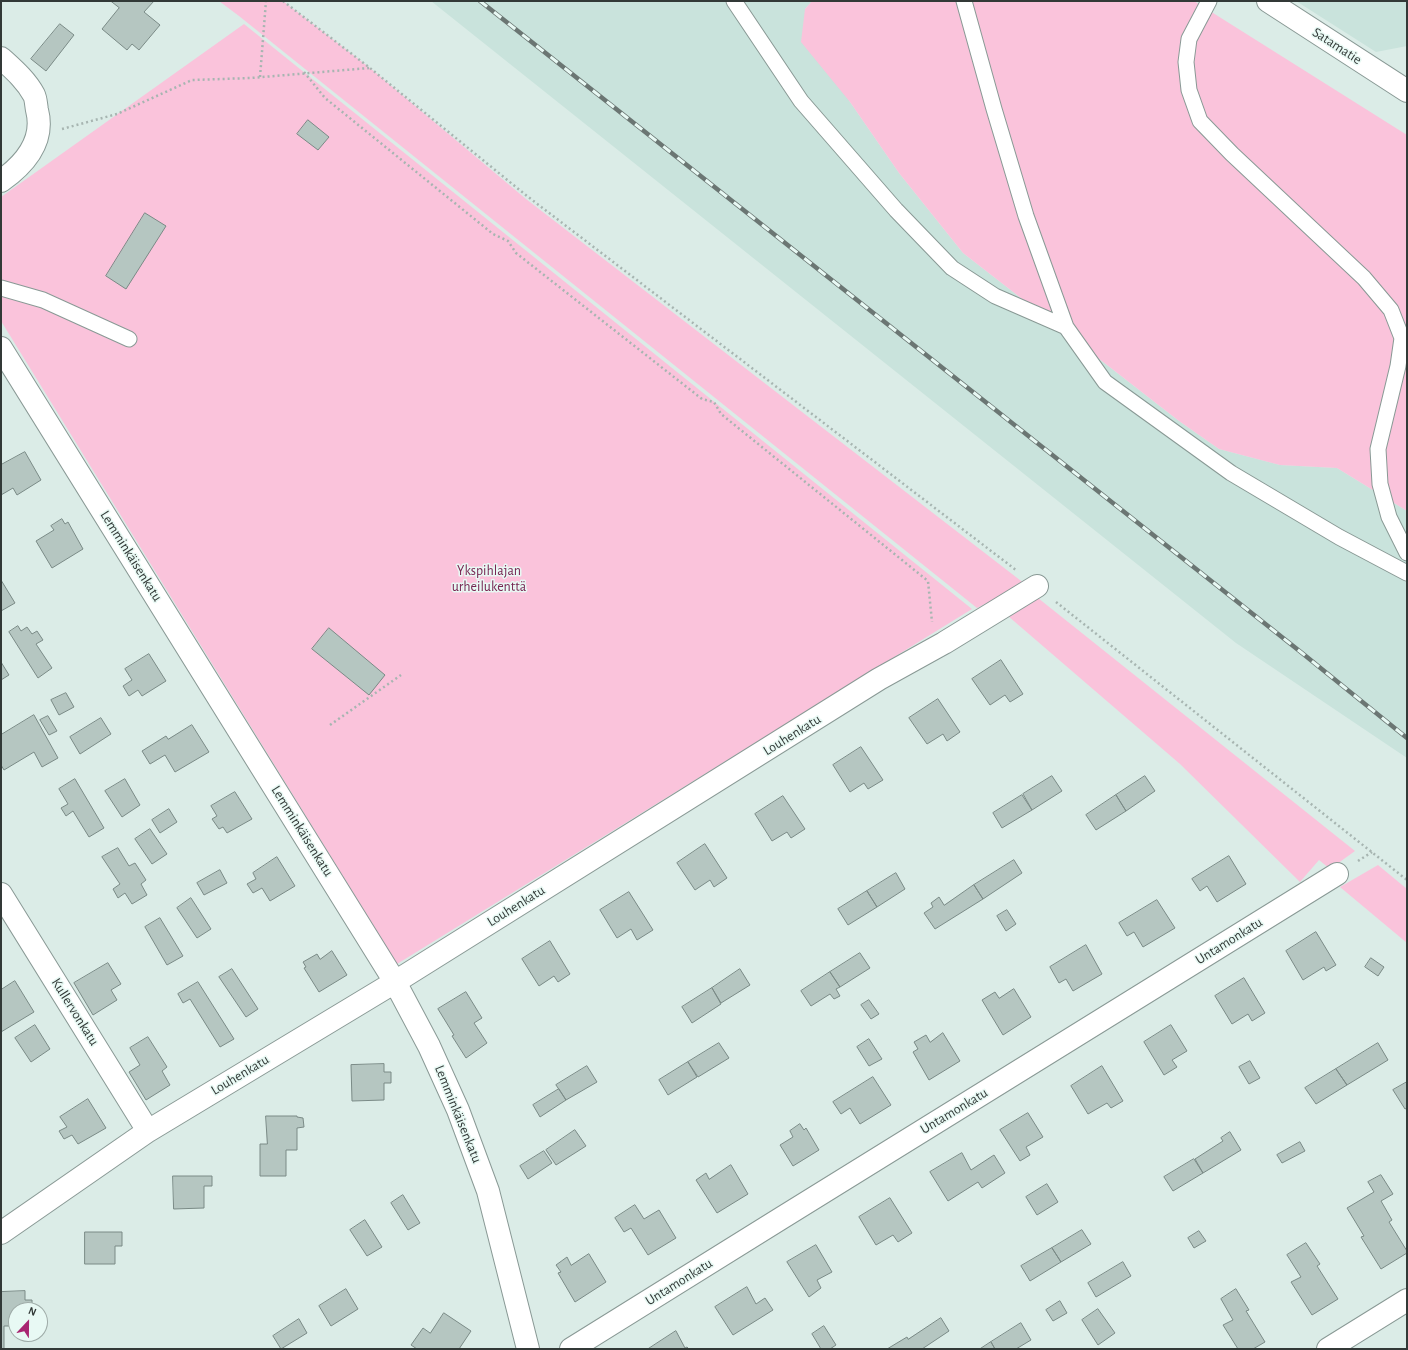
<!DOCTYPE html>
<html>
<head>
<meta charset="utf-8">
<style>
	body { margin:0 }
	#map { position:relative; width:1408px; height:1350px; overflow:hidden; background:#dbece7; font-family:"Alegreya Sans",sans-serif }
	canvas { display:block }
	.frame { position:absolute; inset:0; border:2px solid #323937; pointer-events:none }
	.north { position:absolute; left:8px; top:1302px; width:40px; height:40px; box-sizing:border-box; background:#e8f9f4; border:1px solid #9faca8; border-radius:50%; rotate:22deg; font-size:11px; font-weight:700; line-height:16px; text-align:center; color:#323937 }
	.north::after { content:''; display:block; margin:auto; width:14px; height:18px; background:#a82571; clip-path:polygon(50% 0,100% 100%,50% 72%,0 100%) }
</style>
</head>
<body>
<div id="map">
<canvas width="1408" height="1350"></canvas>
<div class="frame"></div>
<div class="north">N</div>
</div>
<script>
const ctx = document.querySelector('canvas').getContext('2d');
ctx.lineJoin = 'round';
function fill(path, color) {
  ctx.fillStyle = color;
  ctx.fill(path, 'evenodd');
}
function stroke(path, color, width, dash) {
  ctx.strokeStyle = color;
  ctx.lineWidth = width;
  ctx.lineCap = dash ? 'butt' : 'round';
  ctx.setLineDash(dash || []);
  ctx.stroke(path);
}
function drawText(font, color, halo, rows, align = 'center') {
  ctx.font = font + ' "Alegreya Sans",sans-serif';
  ctx.lineWidth = 3;
  ctx.setLineDash([]);
  ctx.textBaseline = 'middle';
  ctx.strokeStyle = halo;
  ctx.fillStyle = color;
  for (const [text, x, y, turn = 0] of rows) {
    ctx.save();
    ctx.translate(x, y);
    ctx.rotate((+turn || 0) * Math.PI / 180);
    ctx.textAlign = isNaN(turn) ? turn : align;
    if (halo) ctx.strokeText(text, 0, 0);
    ctx.fillText(text, 0, 0);
    ctx.restore();
  }
}
fill(new Path2D(`
	M431,1h381l-7,8 45,93 49,71 64,80 216,168 40,28 61,16 57,3 70,43v247l-171,-115z
	M1296,1h111v45l-31,6z`), '#c9e3dc');
fill(new Path2D(`
	M219,1h64l87,67 156,131 499,385 -48,24 -738,-592z
	M812,1h382l213,134v376l-70,-43 -57,-3 -61,-16 -40,-28 -216,-168 -64,-80 -49,-71 -49,-60 4,-33z
	M244,24l728,585 -575,355 -396,-643v-124z
	M1038,598l317,253 -25,18 -11,-9 -19,22 -120,-118 -172,-148z
	M1378,865l29,24v54l-67,-56z`), '#fac3db');
const building = new Path2D(`
	M111,1h43l-10,11 16,13 -21,25 -7,-6 -5,6 -25,-21 17,-21z
	M60,24l14,11 -28,36 -15,-12z
	M308,120l21,17 -11,13 -21,-16z
	M145,213l21,13 -40,63 -20,-13z
	M25,452l16,28 -24,15 -4,-7 -12,7v-30z
	M62,519l3,5 3,-2 15,27 -31,19 -16,-27 18,-11 -3,-4z
	M1,580l14,23 -14,8z
	M18,626l3,5 6,-4 5,7 5,-3 6,9 -7,4 16,24 -14,10 -29,-46z
	M329,628l56,47 -16,20 -57,-46z
	M149,654l17,27 -24,15 -4,-6 -9,6 -6,-10 9,-6 -7,-11z
	M1001,660l22,34 -13,8 -5,-7 -15,10 -18,-26z
	M1,662l8,13 -8,5z
	M66,693l8,14 -15,8 -8,-15z
	M938,699l22,33 -13,9 -4,-7 -16,10 -18,-26z
	M34,715l24,43 -16,9 -8,-15 -30,18 -3,-5v-30z
	M48,716l9,15 -8,4 -9,-15z
	M101,718l10,16 -31,20 -10,-17z
	M192,725l17,27 -34,20 -10,-17 -15,9 -8,-13 24,-15 2,3z
	M861,747l22,33 -15,9 -4,-6 -14,9 -17,-27z
	M1052,776l10,15 -30,19 -9,-16z
	M1145,776l10,15 -29,20 -10,-16z
	M75,779l29,49 -15,9 -16,-26 -7,5 -5,-8 7,-4 -9,-15z
	M125,779l15,26 -18,12 -17,-26z
	M235,792l17,27 -25,14 -4,-6 -4,2 -7,-10 5,-3 -6,-10z
	M1022,795l10,15 -30,18 -9,-15z
	M1116,795l10,16 -30,19 -10,-15z
	M783,796l22,33 -14,9 -4,-6 -15,9 -17,-27z
	M169,809l8,13 -17,11 -8,-13z
	M150,829l17,25 -15,10 -17,-25z
	M705,844l22,34 -13,9 -4,-7 -15,10 -18,-27z
	M118,848l11,18 6,-3 11,17 -5,4 6,11 -15,9 -7,-11 -7,5 -5,-9 7,-5 -18,-27z
	M1229,856l17,28 -29,18 -10,-16 -7,5 -8,-12z
	M277,857l18,29 -25,15 -8,-13 -9,5 -6,-9 9,-5 -3,-6z
	M1014,860l8,13 -39,26 -9,-14z
	M220,870l7,13 -23,12 -7,-12z
	M896,873l9,16 -28,18 -10,-16z
	M974,885l9,14 -48,30 -11,-16 9,-6 -2,-4 8,-6 5,8z
	M867,891l10,16 -29,18 -10,-16z
	M629,892l24,38 -16,10 -6,-11 -14,9 -17,-28z
	M191,898l20,31 -14,9 -20,-30z
	M1157,900l18,28 -32,19 -9,-15 -7,4 -8,-13z
	M1007,910l9,14 -10,7 -9,-15z
	M160,918l23,38 -16,9 -22,-38z
	M1316,932l20,33 -10,6 -2,-4 -21,13 -17,-29z
	M550,941l20,33 -12,8 -4,-6 -15,10 -17,-27z
	M1086,945l16,29 -29,17 -7,-12 -7,4 -9,-16z
	M332,951l15,24 -28,17 -15,-24 2,-1 -3,-5 14,-8 3,5z
	M860,953l10,15 -30,19 -10,-15z
	M1371,958l13,9 -6,9 -13,-9z
	M108,963l13,21 -10,6 6,10 -24,15 -19,-32z
	M232,969l26,40 -12,8 -27,-40z
	M740,969l10,16 -29,18 -9,-15z
	M830,972l10,15 -4,2 4,7 -6,3 -4,-5 -19,12 -10,-15z
	M1244,978l21,35 -13,8 -4,-7 -16,10 -17,-28z
	M15,981l19,31 -33,20v-42z
	M198,982l36,57 -14,8 -30,-48 -7,4 -5,-9z
	M712,988l9,16 -29,19 -10,-16z
	M1014,989l17,28 -28,18 -21,-35 13,-8 4,6z
	M466,992l16,26 -8,5 13,20 -21,15 -14,-22 2,-1 -16,-26z
	M869,1000l10,14 -8,5 -10,-14z
	M35,1025l15,24 -19,13 -16,-24z
	M1171,1025l16,26 -15,9 5,7 -13,8 -20,-33z
	M943,1033l17,28 -31,19 -16,-28 5,-3 -4,-7 12,-7 4,7z
	M148,1037l19,30 -5,4 8,14 -24,15 -17,-28 11,-7 -10,-17z
	M869,1039l13,20 -13,7 -12,-19z
	M719,1043l10,15 -31,19 -10,-15z
	M1378,1043l10,17 -41,25 -11,-16z
	M1250,1061l10,17 -11,6 -10,-17z
	M688,1062l9,15 -29,18 -9,-15z
	M384,1064v8h7v11h-7v17l-32,1 -1,-36z
	M587,1066l10,16 -31,18 -10,-15z
	M1102,1066l21,35 -12,7 -4,-5 -19,11 -17,-28z
	M1336,1069l11,16 -31,19 -11,-16z
	M873,1077l18,28 -31,19 -10,-16 -9,6 -8,-12z
	M1407,1082v26l-2,1 -12,-19z
	M559,1089l7,11 -26,17 -7,-12z
	M88,1099l18,29 -28,16 -6,-9 -8,4 -5,-8 8,-4 -7,-10z
	M1028,1113l15,24 -17,10 4,8 -10,6 -20,-31z
	M266,1116h31v1l6,1 1,9 -7,1v22h-11v26h-26v-32h7z
	M800,1124l4,6 2,-2 13,22 -26,16 -13,-21 13,-8 -3,-6z
	M575,1130l11,16 -30,19 -10,-15z
	M1230,1132l11,18 -38,23 -8,-14 28,-18 -2,-3z
	M1300,1142l5,9 -23,12 -5,-8z
	M544,1151l8,12 -24,16 -8,-13z
	M962,1153l9,17 23,-15 11,18 -23,15 -4,-6 -30,19 -18,-29z
	M1194,1159l9,14 -30,18 -9,-14z
	M731,1165l17,29 -31,19 -21,-33 10,-7 3,6z
	M1381,1175l12,19 -12,7 11,19 -3,2 18,29v2l-26,16 -20,-32 3,-1 -17,-28 27,-16 -6,-10z
	M173,1176h39v10h-8v22l-30,1z
	M1047,1184l11,18 -21,13 -11,-18z
	M403,1195l17,28 -12,7 -17,-27z
	M890,1198l22,35 -14,9 -5,-7 -17,10 -17,-28z
	M635,1205l9,14 15,-9 17,28 -28,17 -17,-27 -7,4 -9,-14z
	M365,1220l17,27 -15,9 -17,-26z
	M1082,1230l9,14 -30,18 -9,-14z
	M1199,1231l7,10 -12,7 -6,-10z
	M85,1232h37v14h-7v18h-30z
	M1306,1243l14,21 -3,2 21,33 -26,16 -21,-33 10,-5 -14,-22z
	M816,1245l16,27 -15,8 4,8 -12,9 -22,-35z
	M1052,1248l9,14 -31,19 -9,-15z
	M589,1254l17,28 -31,20 -17,-29 3,-1 -5,-7 11,-8 4,8z
	M1123,1262l8,14 -35,21 -8,-14z
	M747,1287l9,17 9,-6 8,12 -40,25 -18,-28z
	M346,1289l12,20 -27,17 -12,-20z
	M1236,1289l13,21 -3,1 19,31 -12,7h-15l-15,-24 10,-5 -12,-21z
	M25,1291v9h7v10h-16v16h-12v23h-3v-57z
	M1060,1301l7,12 -14,8 -7,-11z
	M1098,1309l17,24 -17,12 -16,-25z
	M444,1313l27,18 -12,18h-42l-6,-4 12,-17 7,5z
	M941,1318l8,13 -27,18h-35l20,-12 1,2z
	M299,1319l8,14 -26,16 -8,-13z
	M1021,1323l10,17 -15,9h-21l-4,-7z
	M824,1326l12,19 -6,4h-9l-9,-15z
	M676,1331l9,17 2,-1 2,2h-41z
	M991,1342l4,7h-15z`);
fill(building, '#b5c6c1');
stroke(building, '#7a8a86', 1);
const service = new Path2D(`
	M734,1l67,100 95,109 56,58 43,28 71,31
	M964,1l30,108 32,107 40,111 39,55 126,91 108,64 68,36
	M1209,1l-20,38 -3,23 3,28 11,31 32,33 132,124 27,32 11,28 -4,28 -20,83 2,35 9,33 18,36
	M1,288l42,12 86,39`);
const minor = new Path2D(`
	M1,58c12,11 25,22 33,37 2,4 2,10 3,15 8,31 -12,54 -36,71
	M1,348l394,634 34,64 29,64 30,81 40,158
	M1,894l147,237
	M1,1233l147,-102 247,-149 484,-303 65,-36 93,-57
	M571,1349c255,-159 511,-317 766,-475
	M1328,1349l79,-49`);
const secondary = new Path2D(`
	M1268,1l139,90`);
stroke(service, '#899995', 17);
stroke(minor, '#899995', 24);
stroke(secondary, '#899995', 24);
stroke(new Path2D(`
	M283,1l87,67 157,128 489,374
	M304,72l21,26 168,136 15,7 8,12 186,146 12,3 7,12 207,167 4,41
	M260,77l6,-76
	M62,129l55,-15 75,-34 59,-2 118,-10
	M1056,602l351,278
	M330,725l71,-50
	M1358,861l14,-9`), '#a7b5b1', 2.5, [2, 3]);
stroke(service, '#fff', 15);
stroke(minor, '#fff', 22);
stroke(secondary, '#fff', 22);
const rail = new Path2D(`
	M480,1l822,652 105,85`);
stroke(rail, '#6b7673', 4.5);
stroke(rail, '#e8f9f4', 3, [9]);
drawText('14px', '#323937', '#e8f9f4', [
	["Satamatie",1337,46,33],
	["Lemminkäisenkatu",131,556,58],
	["Louhenkatu",792,735,-32],
	["Lemminkäisenkatu",302,831,58],
	["Louhenkatu",516,906,-32],
	["Untamonkatu",1229,941,-32],
	["Kullervonkatu",75,1012,58],
	["Louhenkatu",240,1075,-31],
	["Untamonkatu",954,1111,-31],
	["Lemminkäisenkatu",458,1114,68],
	["Untamonkatu",679,1282,-32]
]);
drawText('14px', '#772552', '#e8f9f4', [
	["Ykspihlajan",489,571],
	["urheilukenttä",489,587]
]);
</script>
</body>
</html>
